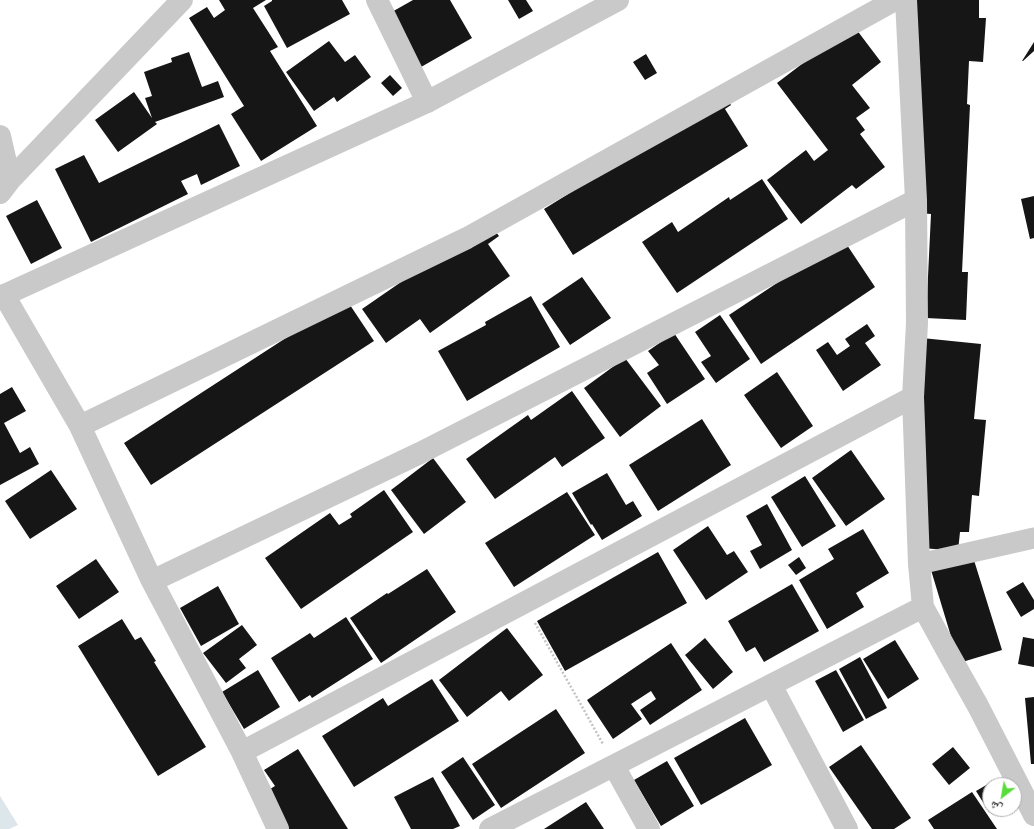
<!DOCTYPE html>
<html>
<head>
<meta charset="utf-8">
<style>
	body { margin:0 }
	#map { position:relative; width:1034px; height:829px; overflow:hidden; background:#fff; font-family:"Fira Sans Condensed","Noto Naskh Arabic",sans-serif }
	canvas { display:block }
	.north { position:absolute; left:982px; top:777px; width:40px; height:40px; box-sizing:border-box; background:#fff; border:1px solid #acacac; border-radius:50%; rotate:211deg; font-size:11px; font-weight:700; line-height:16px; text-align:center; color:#2f2f2f }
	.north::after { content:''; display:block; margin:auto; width:14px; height:18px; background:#57dc3a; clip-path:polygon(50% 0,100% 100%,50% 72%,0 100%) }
</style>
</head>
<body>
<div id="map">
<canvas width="1034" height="829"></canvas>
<div class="north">ش</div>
</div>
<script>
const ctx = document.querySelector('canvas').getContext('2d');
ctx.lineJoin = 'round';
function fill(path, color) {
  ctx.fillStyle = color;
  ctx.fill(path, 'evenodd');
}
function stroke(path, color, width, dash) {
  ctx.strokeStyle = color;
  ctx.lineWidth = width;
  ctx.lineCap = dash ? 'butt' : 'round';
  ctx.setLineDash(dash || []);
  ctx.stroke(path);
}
fill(new Path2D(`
	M0,796l18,29 -9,4h-9z`), '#dde6eb');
fill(new Path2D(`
	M219,0h47l-13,8 25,39 -8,4 47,75 -56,35 -30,-47 13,-8 -55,-88 18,-11 7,11 11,-8z
	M272,0h70l8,14 -63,34 -23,-42 8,-5z
	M413,0h37l22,38 -51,29 -31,-54z
	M508,0h18l7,11 -14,8z
	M917,0h62v18h7l-3,44 -14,-1 -2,43 3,1 -8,167h6l-2,48 -40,-2 5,-104 -13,-1 -5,-113z
	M853,25l28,37 -29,23 18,23 -14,10 9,12 -5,4 25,33 -29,22 -4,-4 -51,39 -34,-44 39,-30 8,11 14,-11 -51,-67z
	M329,41l16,21 10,-7 16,22 -34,25 -3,-5 -20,14 -28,-39z
	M1034,42v9l-11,10h-1z
	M189,52l13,35 16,-6 6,16 -69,25 2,2 -39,28 -23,-32 39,-28 18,26 -7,-20 7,-2 -8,-24 28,-10 -1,-4z
	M646,54l11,19 -12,7 -12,-18z
	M390,75l12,13 -9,8 -12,-13z
	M722,92l9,13 -6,4 23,37 -175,109 -29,-46 142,-88z
	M219,124l21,42 -39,19 -4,-11 -16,7 7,13 -97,48 -36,-73 29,-14 15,28z
	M762,179l26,40 -111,74 -35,-51 30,-20 6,10 51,-35 1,3z
	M1034,196v42l-4,1 -9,-40z
	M37,200l25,48 -31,16 -25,-48z
	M488,222l11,14 -11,8 22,32 -80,57 -10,-14 -34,24 -24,-34z
	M843,239l32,48 -114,77 -32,-49z
	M582,277l29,41 -41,27 -28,-41z
	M531,296l29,51 -93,54 -29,-50 48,-26 -1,-3z
	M346,299l28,42 -223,144 -27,-42z
	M720,315l30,44 -34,24 -15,-21 10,-6 -16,-24z
	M867,324l8,12 -10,7 16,22 -38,26 -27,-41 12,-8 9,13 13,-9 -5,-7z
	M674,333l31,46 -38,25 -20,-31 12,-8 -11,-14z
	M922,338l59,6 -7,75 12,1 -7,76 -7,-1 -3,37h-9l-2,19 -48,-4z
	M625,358l36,48 -41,31 -36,-49z
	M777,372l36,54 -32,22 -37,-53z
	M12,387l14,24 -22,12 16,30 10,-6 9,17 -39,21v-91z
	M572,391l33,47 -43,29 -7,-10 -60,42 -29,-40 62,-44 3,5z
	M702,419l29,46 -73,46 -29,-46z
	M851,450l34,49 -39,27 -34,-48z
	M433,458l33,44 -42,32 -33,-44z
	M51,470l26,39 -47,30 -25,-38z
	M607,473l19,32 7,-4 9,15 -40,24 -10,-16 -1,1 -19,-32z
	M805,476l31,50 -34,21 -31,-50z
	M384,490l29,42 -112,77 -36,-51 65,-45 9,12 13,-8 -2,-3z
	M567,492l28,43 -81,52 -29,-44z
	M767,504l25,46 -32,19 -10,-18 12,-6 -16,-29z
	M708,526l19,29 7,-4 14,21 -42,28 -33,-50z
	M863,529l26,44 -33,20 8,14 -37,22 -28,-49 35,-21 -6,-10z
	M658,552l29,51 -122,68 -28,-50z
	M799,557l7,11 -10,7 -8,-10z
	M973,557l29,93 -43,13 -28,-93z
	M96,559l23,33 -40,27 -23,-33z
	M427,569l29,43 -75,51 -31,-45 37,-25 1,1z
	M1023,582l11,18v9l-13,8 -15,-25z
	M792,584l27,47 -55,31 -9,-15 -9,5 -18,-31z
	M218,586l21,38 -38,22 -21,-38z
	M346,617l27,42 -61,39 -2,-3 -11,7 -28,-44 39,-25 4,5z
	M122,619l13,21 6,-3 15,24 -2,1 52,85 -48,29 -80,-130z
	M242,625l15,20 -18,14 7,9 -20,15 -23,-30z
	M507,628l36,47 -34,26 -8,-10 -34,26 -28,-37z
	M1023,637l11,2v28l-16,-3z
	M705,638l28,34 -20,17 -28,-34z
	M895,640l24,39 -31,20 -25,-40z
	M671,643l31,47 -52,35 -10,-15 16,-11 -5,-8 -20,13 11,15 -29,20 -26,-39z
	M860,657l27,51 -21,11 -27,-50z
	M258,670l22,37 -36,22 -22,-37z
	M836,670l28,50 -21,12 -28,-51z
	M432,679l27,42 -105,66 -32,-51 61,-38 5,8z
	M1034,697v67h-3l-6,-66z
	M556,709l29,44 -84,55 -29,-44z
	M745,718l27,47 -71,40 -27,-47z
	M861,745l50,73 -17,11h-22l-43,-62z
	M953,747l17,21 -21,17 -17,-21z
	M298,749l50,80h-61l-22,-37 10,-6 -11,-16z
	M463,757l32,48 -22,15 -32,-48z
	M667,761l27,45 -33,20 -27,-46z
	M433,777l27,49 -7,3h-42l-17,-32z
	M988,784l2,4v21h4l-5,3 -13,-21z
	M972,792l25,37h-63l-6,-9z
	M586,802l18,27h-60z`), '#161616');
stroke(new Path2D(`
	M535,623l68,121`), '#c3c3c3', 2.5, [2, 2]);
stroke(new Path2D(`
	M919,564l115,-26`), '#c9c9c9', 21);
stroke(new Path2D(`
	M377,0l50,102
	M906,0l10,200 1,123 -4,74 6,167 4,43 23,42 32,57 56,109
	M0,136l10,44
	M0,193l10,-13 172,-180
	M4,295l76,131 72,155 90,171 36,77
	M80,426l387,-188 428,-238
	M152,581l268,-128 496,-253
	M771,685l76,144
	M242,752l671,-355
	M614,766l35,63
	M490,829l433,-222`), '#c9c9c9', 22);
stroke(new Path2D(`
	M0,297l427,-195 191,-102`), '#c9c9c9', 22);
</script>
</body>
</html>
